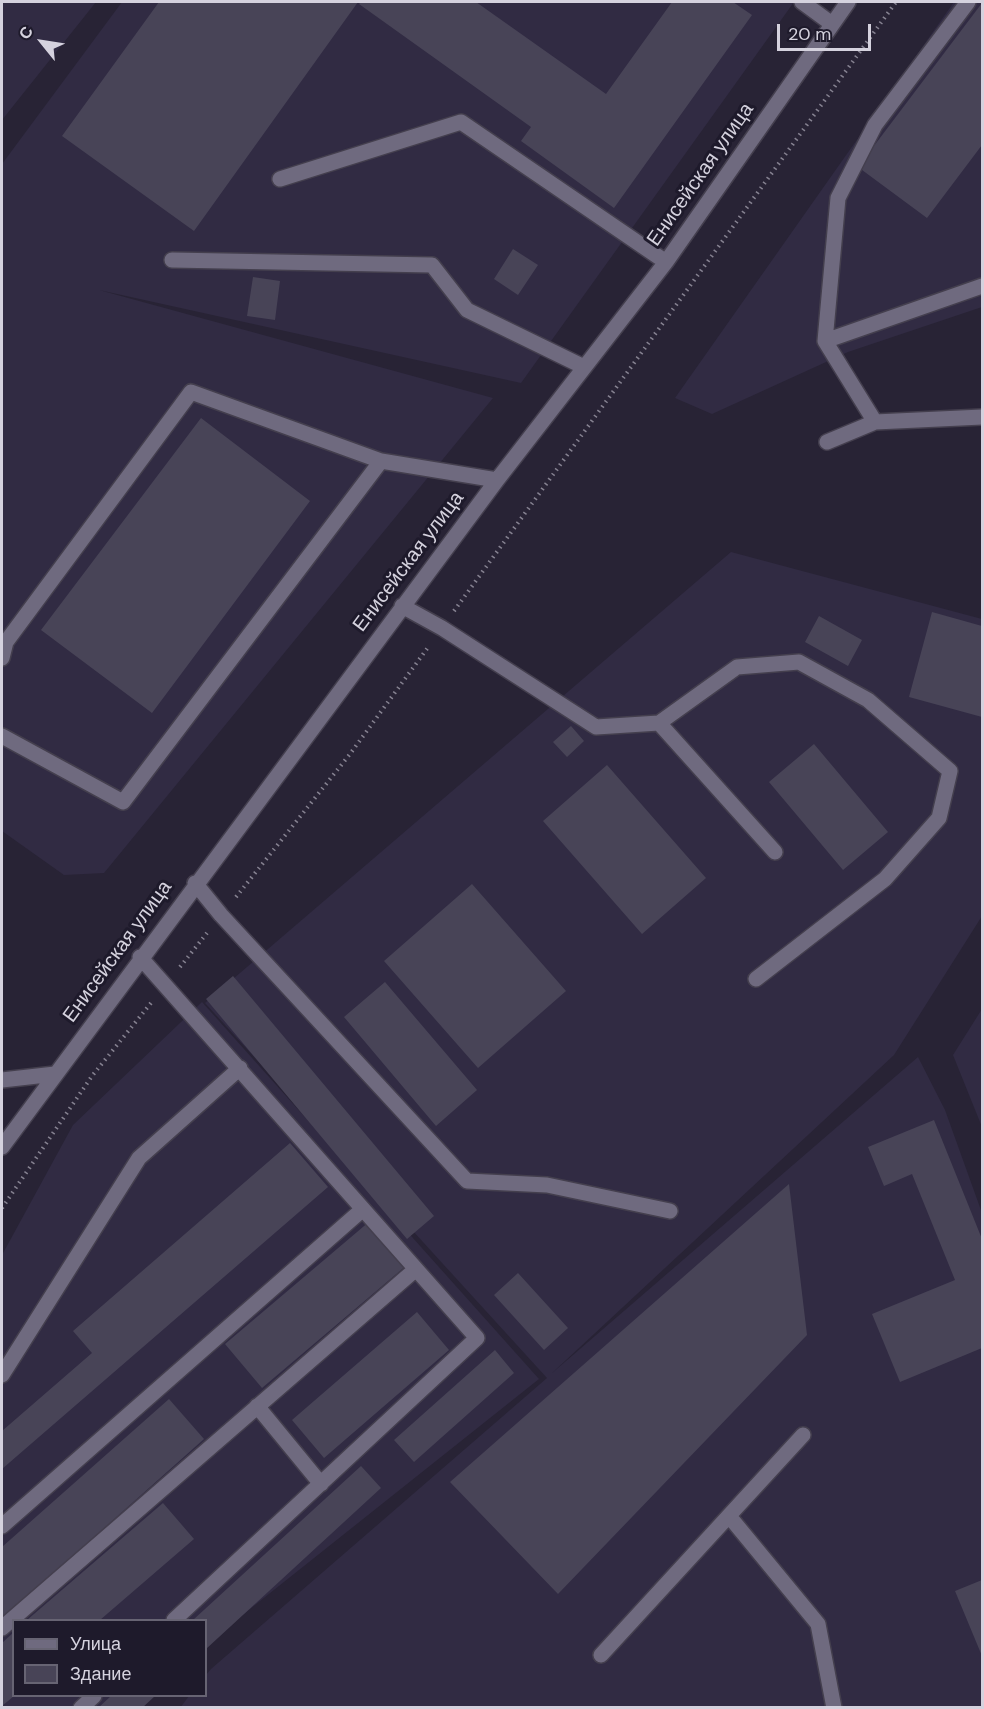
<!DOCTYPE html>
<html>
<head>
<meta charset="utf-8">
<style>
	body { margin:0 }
	#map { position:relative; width:984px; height:1709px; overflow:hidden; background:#282335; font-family:"DM Sans",sans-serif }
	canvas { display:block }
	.frame { position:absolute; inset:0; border:3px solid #d5d2de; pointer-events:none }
	.legend { position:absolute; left:12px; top:1619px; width:195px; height:78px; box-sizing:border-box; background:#1e1a2b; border:2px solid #676473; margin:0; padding:8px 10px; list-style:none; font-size:18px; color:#d5d2de }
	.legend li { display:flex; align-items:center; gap:12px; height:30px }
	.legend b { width:30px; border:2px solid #676473 }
	.north { position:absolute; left:12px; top:12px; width:60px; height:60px; -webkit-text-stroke:4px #1e1a2b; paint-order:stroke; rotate:300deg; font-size:16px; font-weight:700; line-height:24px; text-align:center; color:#d5d2de }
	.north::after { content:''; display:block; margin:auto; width:21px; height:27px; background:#d5d2de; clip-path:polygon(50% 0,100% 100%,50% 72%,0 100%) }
	.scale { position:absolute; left:777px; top:24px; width:94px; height:27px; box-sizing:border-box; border:3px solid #d5d2de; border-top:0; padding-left:8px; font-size:18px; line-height:21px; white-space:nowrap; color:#d5d2de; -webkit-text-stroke:4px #1e1a2b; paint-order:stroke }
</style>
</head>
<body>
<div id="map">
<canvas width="984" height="1709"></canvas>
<div class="frame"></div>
<ul class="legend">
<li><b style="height:8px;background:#6f6a7f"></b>Улица</li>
<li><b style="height:16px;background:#484457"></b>Здание</li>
</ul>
<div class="north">С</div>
<div class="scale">20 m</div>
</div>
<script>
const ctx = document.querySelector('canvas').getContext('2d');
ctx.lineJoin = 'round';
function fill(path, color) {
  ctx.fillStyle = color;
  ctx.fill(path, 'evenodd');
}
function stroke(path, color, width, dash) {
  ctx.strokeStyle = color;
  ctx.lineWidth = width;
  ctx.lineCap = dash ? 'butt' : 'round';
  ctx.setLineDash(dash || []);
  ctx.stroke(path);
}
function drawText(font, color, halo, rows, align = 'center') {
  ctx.font = font + ' "DM Sans",sans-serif';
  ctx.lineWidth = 6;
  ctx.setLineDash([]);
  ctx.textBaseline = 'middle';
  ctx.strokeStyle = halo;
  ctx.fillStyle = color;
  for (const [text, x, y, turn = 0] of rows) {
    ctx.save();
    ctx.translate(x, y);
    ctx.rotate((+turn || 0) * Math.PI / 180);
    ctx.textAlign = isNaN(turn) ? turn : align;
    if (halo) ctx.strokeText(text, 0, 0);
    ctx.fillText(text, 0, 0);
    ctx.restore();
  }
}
fill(new Path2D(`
	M2,2h94l-94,118z
	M122,2h672l-273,381 -422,-93 394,108 -389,475 -40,2 -62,-44v-667z
	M954,2h28v305l-134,45 -136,62 -37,-16z
	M731,552l251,67v297l-88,139 -343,319 367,-317 27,53 37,103v494l-802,1 9,-12h17v-21l5,-6 336,-291 -342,-375z
	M202,1002l337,377 -333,265v-24h-192v76h127l-14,11h-125v-452l71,-130z
	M982,1009v118l-29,-72z`), '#312b43');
fill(new Path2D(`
	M159,2h199l-164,229 -132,-95z
	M361,2h115l130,92 66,-92h61l19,13 -138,193 -93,-67 10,-14 -172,-123z
	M982,3v142l-55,73 -69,-51z
	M513,249l25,16 -20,30 -24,-16z
	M253,277l27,4 -5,39 -28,-4z
	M201,418l109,83 -158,212 -111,-83z
	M932,612l50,14v91l-73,-20z
	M819,616l43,24 -14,26 -43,-24z
	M571,726l13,15 -17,16 -14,-15z
	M814,744l74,88 -45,38 -74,-88z
	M607,765l99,113 -64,56 -99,-113z
	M472,884l94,107 -88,77 -94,-107z
	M233,976l201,240 -27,23 -201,-240z
	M385,982l92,108 -41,36 -92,-109z
	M934,1120l48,119v109l-82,34 -28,-68 83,-34 -43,-106 -28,12 -16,-39z
	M290,1143l38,44 -326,282v-38l90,-78 -19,-22z
	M789,1184l18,151 -249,259 -108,-112z
	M370,1221l37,44 -145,123 -37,-44z
	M518,1273l50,55 -24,22 -50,-55z
	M417,1312l32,38 -125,108 -32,-38z
	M495,1350l19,23 -100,89 -20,-22z
	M169,1399l35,40 -202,180v-72z
	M361,1466l20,22 -175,161v-29h-13z
	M163,1503l31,36 -94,81h-73z
	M982,1580v76l-27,-65z
	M14,1632v64l-12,10v-63z
	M111,1696h44l-13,12h-44z`), '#484457');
const minor = new Path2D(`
	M802,2l30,22
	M968,2l-93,123 -37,73 -13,143 50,81 107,-5
	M280,179l181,-57 205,140
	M172,260l260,5 35,45 117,57
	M825,341l157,-55
	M827,442l48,-20
	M402,606l40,22 154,99 63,-4 78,-56 62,-5 69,38 82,71 -11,47 -54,61 -129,100
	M2,658l4,-16 185,-250 190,69
	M659,723l116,129
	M2,736l121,66 258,-341 116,19
	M195,883l26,32 246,266 80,4 123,26
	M140,957l337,381 -303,282
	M2,1080l53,-6
	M2,1147l495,-667 169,-218 182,-260
	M2,1375l137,-217 101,-90
	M257,1406l64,78
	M729,1516l89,108 16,84
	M2,1526l361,-317
	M2,1628l414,-359
	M601,1655l202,-220
	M81,1708l13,-12`);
stroke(minor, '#443f4e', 18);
stroke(new Path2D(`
	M454,611l442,-609
	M236,897l114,-143 79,-108
	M180,967l27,-34
	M2,1208l90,-132 59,-73`), '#868291', 4, [1.5, 4.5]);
stroke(minor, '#6f6a7f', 15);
drawText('20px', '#d5d2de', '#1e1a2b', [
	["Енисейская улица",701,175,-55],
	["Енисейская улица",409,562,-53],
	["Енисейская улица",118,952,-54]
]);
</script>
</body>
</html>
